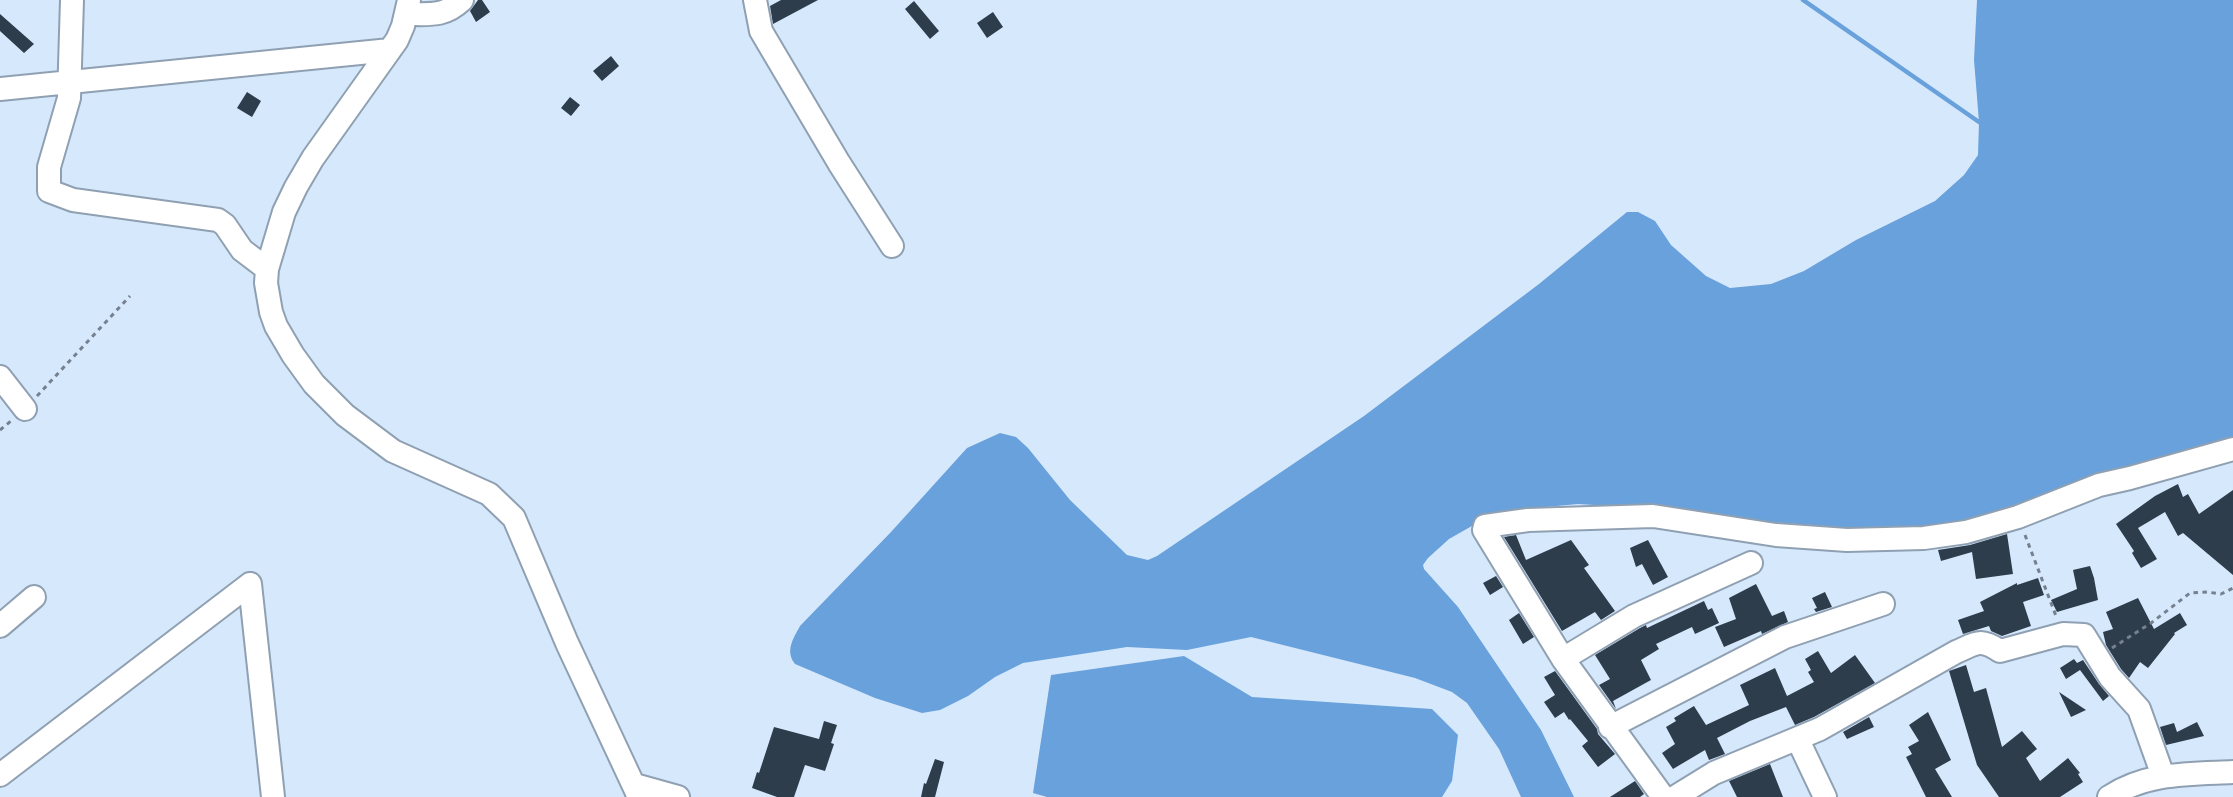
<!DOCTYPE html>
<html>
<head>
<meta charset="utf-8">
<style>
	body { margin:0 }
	canvas { display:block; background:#d6e8fc }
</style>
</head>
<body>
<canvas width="2233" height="797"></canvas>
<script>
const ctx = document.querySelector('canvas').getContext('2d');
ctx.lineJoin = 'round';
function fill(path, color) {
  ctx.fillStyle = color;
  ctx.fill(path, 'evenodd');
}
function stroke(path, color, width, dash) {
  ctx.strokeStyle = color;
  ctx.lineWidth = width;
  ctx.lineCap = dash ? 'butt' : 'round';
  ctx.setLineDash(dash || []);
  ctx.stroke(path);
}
fill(new Path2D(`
	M1977,0h256v439l-190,64 -103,24 -74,2 -137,-10 -102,-12 -49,-3 -65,6 -20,4 -44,25 -21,19 -5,7 1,4 34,38 83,123 33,67h-53l-22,-48 -32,-46 -15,-11 -37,-14 -164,-41 -64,13 -60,-3 -104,16 -28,14 -27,19 -28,14 -18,3 -47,-15 -80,-34c-10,-13 -2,-25 5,-38l91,-94 76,-84 33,-15 16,4 12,11 42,52 57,55 21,5 9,-4 207,-140 175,-132 88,-72h11l17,9 16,24 35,31 24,12 41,-4 33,-13 52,-31 79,-39 29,-26 14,-20 1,-33 -5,-62z
	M1184,656l68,41 180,12 26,26 -6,46 -10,16h-395l-14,-4 18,-118z`), '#68a1db');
stroke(new Path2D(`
	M1803,0l176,122`), '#68a1db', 4.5);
fill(new Path2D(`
	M478,0h4l8,12 -14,10 -6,-11z
	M781,0h37l-45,24 -3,-18z
	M914,1l25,30 -9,8 -25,-30z
	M993,12l10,15 -16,11 -10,-15z
	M0,14l34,30 -10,9 -24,-22z
	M611,56l8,10 -17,15 -9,-10z
	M247,92l14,9 -9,16 -15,-9z
	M570,97l10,8 -9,11 -10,-8z
	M2178,484l5,13 5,-3 11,20 34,-24v85l-50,-42 -5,3 -13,-24 -27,16 19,31 -16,9 -9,-15 2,-2 -18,-27 39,-28z
	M2007,534l6,40 -37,5 -4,-27 -31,9 -3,-11 32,-5z
	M1516,535l10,25 45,-20 18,25 -5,3 31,43 -14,9 -6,-8 -33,19 -58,-94z
	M1648,540l20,37 -15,8 -11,-21 -6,3 -6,-19z
	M2090,566l4,12 4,22 -41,12 -6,-12 26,-11 -4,-19z
	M1496,576l7,11 -13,8 -7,-12z
	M2038,578l6,17 -21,7 8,24 -29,10 -11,-5 -2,-5 -26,8 -5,-14 26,-9 -4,-9 37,-19v2z
	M1756,584l16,32 12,-5 4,11 -26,12 -1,-3 -37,16 -9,-20 21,-8 -7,-21z
	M1825,592l7,15 -16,5 -2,-3 3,-1 -5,-10z
	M2138,598l16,31 26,-16 7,12 -13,8 1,1 -27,34 -8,-6 -11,16 -8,-9 -15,-24 -3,-13 10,-3 -7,-17z
	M1704,601l4,9 4,-2 7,15 -24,11 -3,-7 -36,17 3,5 -18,11 10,20 -38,21 3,8 -17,-24 11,-6 -15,-24 45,-27 6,-3 1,3z
	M1519,613l15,24 -11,7 -14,-24z
	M1818,651l13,22 24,-18 20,28 -61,34 -19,8 -9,-18 -36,14 -33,17 8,16 -16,6 -4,-10 -32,19 -11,-16 13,-9 -9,-17 10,-6 -2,-3 20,-12 12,19 43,-20 -9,-20 35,-17 12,28 27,-14 -6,-10 3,-2 -6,-11z
	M2074,659l3,4 6,-3 16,24 10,12 -6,5 -23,-31 -14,9 -6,-11z
	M1966,665l8,27 12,-4 16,59 20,-16 15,18 -11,9 14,23 28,-23 12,15 -2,1 5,8 -23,15h-61l-22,-32 -28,-94z
	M1555,671l42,58 1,5 17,20 -17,13 -16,-21 6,-5 -18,-22 -1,1 -5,-8 -9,6 -11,-16 11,-7 -11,-18z
	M2059,692l27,18 -15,7z
	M1928,712l23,48 -16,9 17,28h-26l-20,-40 6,-3 -4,-7 11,-6 -10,-16z
	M1869,717l5,10 -27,12 -4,-7z
	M824,721l13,4 -6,18 3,1 -9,27 -20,-6 -11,32h-17l-25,-9 5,-16 2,1 15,-46 45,12z
	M2197,722l7,14 -38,9 -6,-18 14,-4 3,9z
	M935,759l9,3 -9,35h-14l3,-14 2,1z
	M1770,764l13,33h-46l-8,-16z
	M1635,781l9,13 -4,3h-30z`), '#2e3d4c');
const minor = new Path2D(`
	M72,0l-3,98 -20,69v24l24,9 145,20 7,5 17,25 25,19
	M409,0l-6,26 -6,14 -84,118 -17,29 -12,25 -17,57 -1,14 5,29 5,14 17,29 21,29 31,31 48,36 96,43 25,24 53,125 72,154
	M755,0l6,31 78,132 53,83
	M407,14c23,0 37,3 55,-14
	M0,89l390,-39
	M0,377l25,32
	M250,584l23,213
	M0,626l34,-29
	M1563,659l71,-43 117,-53
	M1610,727l175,-90 98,-33
	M1798,740l27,57
	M0,775l250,-191
	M635,785l43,12
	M1663,797l-100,-138 -79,-129 1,-4 43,-6 125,-4 123,19 71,5 77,-2 42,-6 52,-15 81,-32 31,-7 103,-29
	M1675,797l39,-24 106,-44 136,-77c21,-9 24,-14 44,-1l63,-17 21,1 26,42 29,32 24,67
	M2109,797c38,-25 81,-23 124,-25`);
stroke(minor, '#8fa0b2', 26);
stroke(new Path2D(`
	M37,396l93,-100
	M0,430l11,-9
	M2025,535l31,81
	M2112,648l39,-25 39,-30 17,-1 14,2 12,-6`), '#75818f', 3, [4.5, 4.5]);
stroke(minor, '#fff', 22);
</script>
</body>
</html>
